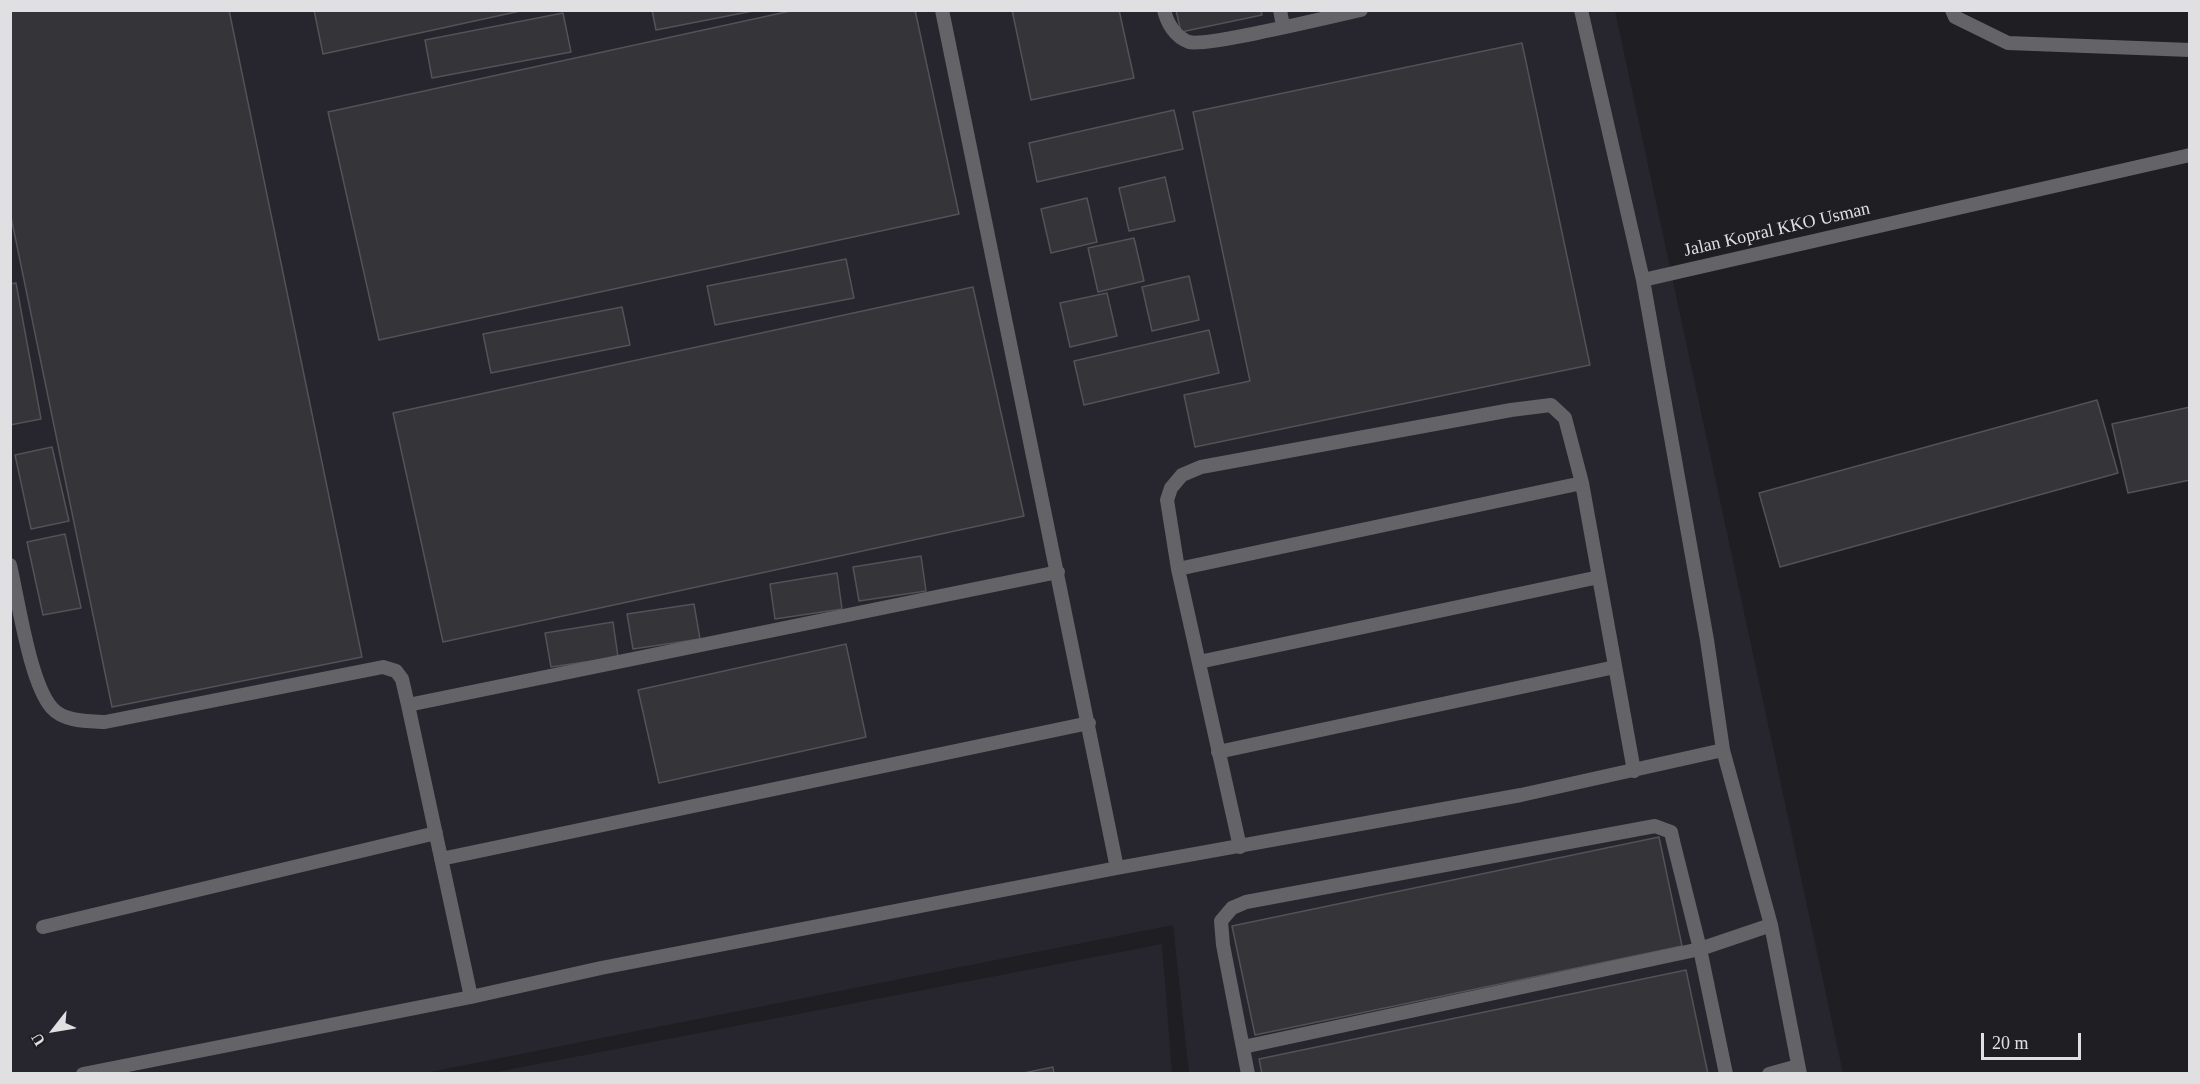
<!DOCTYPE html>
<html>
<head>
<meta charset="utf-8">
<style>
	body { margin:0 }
	#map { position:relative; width:2200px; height:1084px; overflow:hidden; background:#1f1e22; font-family:Georgia,serif }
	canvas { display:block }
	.frame { position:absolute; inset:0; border:12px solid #e0dfe2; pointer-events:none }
	.north { position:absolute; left:24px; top:1000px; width:60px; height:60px; -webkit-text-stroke:4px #1f1e22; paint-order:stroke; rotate:239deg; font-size:16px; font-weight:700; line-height:24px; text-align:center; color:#e0dfe2 }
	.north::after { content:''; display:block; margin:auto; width:21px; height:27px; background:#e0dfe2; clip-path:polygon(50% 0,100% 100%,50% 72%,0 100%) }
	.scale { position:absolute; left:1981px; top:1033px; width:100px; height:27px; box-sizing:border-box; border:3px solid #e0dfe2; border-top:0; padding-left:8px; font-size:18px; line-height:21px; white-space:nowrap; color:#e0dfe2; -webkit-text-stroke:4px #1f1e22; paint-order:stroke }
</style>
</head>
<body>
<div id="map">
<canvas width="2200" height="1084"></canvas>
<div class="frame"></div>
<div class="north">U</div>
<div class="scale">20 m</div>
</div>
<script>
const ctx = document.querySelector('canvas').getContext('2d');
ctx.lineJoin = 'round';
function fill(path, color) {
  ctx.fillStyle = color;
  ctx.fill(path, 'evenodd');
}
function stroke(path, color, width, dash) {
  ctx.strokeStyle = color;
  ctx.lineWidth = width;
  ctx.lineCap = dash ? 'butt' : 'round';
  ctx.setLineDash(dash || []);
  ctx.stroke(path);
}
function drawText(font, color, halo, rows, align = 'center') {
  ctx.font = font + ' Georgia,serif';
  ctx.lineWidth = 5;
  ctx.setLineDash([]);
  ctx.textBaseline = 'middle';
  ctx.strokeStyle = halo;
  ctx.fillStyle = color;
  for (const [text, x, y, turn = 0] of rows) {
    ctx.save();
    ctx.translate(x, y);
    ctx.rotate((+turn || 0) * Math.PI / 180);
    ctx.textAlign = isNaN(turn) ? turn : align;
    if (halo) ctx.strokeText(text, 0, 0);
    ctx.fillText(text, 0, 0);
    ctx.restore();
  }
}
fill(new Path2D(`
	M10,11h1605l228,1062h-654l-16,-148 -748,148h-414z
	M1162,944l10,129h-681z`), '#27252e');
const building = new Path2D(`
	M10,10h219l133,647 -250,50 -102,-495z
	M314,10h211l-202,44z
	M652,10h106l-102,20z
	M795,10h120l44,204 -580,126 -51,-228z
	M1012,10h107l15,68 -103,22z
	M1176,10h85l1,5 -81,17z
	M563,13l8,39 -139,26 -7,-38z
	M1522,43l68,322 -395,82 -11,-52 66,-14 -57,-269z
	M1174,110l9,39 -146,33 -8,-39z
	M1165,177l10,44 -46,10 -10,-43z
	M1087,198l10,44 -46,11 -10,-44z
	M1134,238l10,43 -46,11 -10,-44z
	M846,259l8,39 -139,27 -8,-39z
	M1189,276l10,44 -47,11 -10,-44z
	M16,283l25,136 -31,6v-141z
	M973,287l51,229 -581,126 -50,-229z
	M1107,293l10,43 -47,11 -10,-44z
	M622,307l8,38 -139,28 -8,-39z
	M1209,330l10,43 -135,32 -10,-44z
	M2097,400l21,73 -338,94 -21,-74z
	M2190,407v73l-62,13 -16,-69z
	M52,447l17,74 -38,8 -16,-74z
	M65,534l16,74 -38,7 -16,-73z
	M921,556l5,35 -67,10 -6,-34z
	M837,573l5,36 -67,10 -5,-35z
	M694,604l6,35 -67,10 -6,-35z
	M613,622l5,35 -67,10 -6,-34z
	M846,644l20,93 -207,46 -21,-93z
	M1659,837l23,109 -427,89 -23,-109z
	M1686,970l22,104h-446l-3,-15z
	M1053,1067l1,7h-35z`);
fill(building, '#353438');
stroke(building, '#535256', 1.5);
stroke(new Path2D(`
	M942,10l175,858
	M1164,10c3,13 11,27 25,32 17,5 145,-26 172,-32
	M1280,10l3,16
	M1581,10l62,270 547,-125
	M1952,10l3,7 53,26 182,7
	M10,565c8,34 20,119 42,143 12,14 37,13 53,14l278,-55 13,4 6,8 6,26 63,292
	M1178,569l404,-86
	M1199,662l400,-85
	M408,705l650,-133
	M1723,750l48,175 29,149
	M1218,752l397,-85
	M1240,847l-62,-278 -11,-69 4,-12 11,-13 19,-8 310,-57 40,-5 14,13 17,65 52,288
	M441,859l648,-136
	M43,927l393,-94
	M1243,1047l457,-98 71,-24
	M83,1074l388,-77 130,-29 516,-100 404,-73 202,-45 -16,-110 -64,-360
	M1248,1074l-25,-129 -2,-24 11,-13 14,-6 409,-76 16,6 2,9 27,108 26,125
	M1769,1074l29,-8`), '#646368', 14);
drawText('18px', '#e0dfe2', '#1f1e22', [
	["Jalan Kopral KKO Usman",1777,230,-13]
]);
</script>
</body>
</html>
